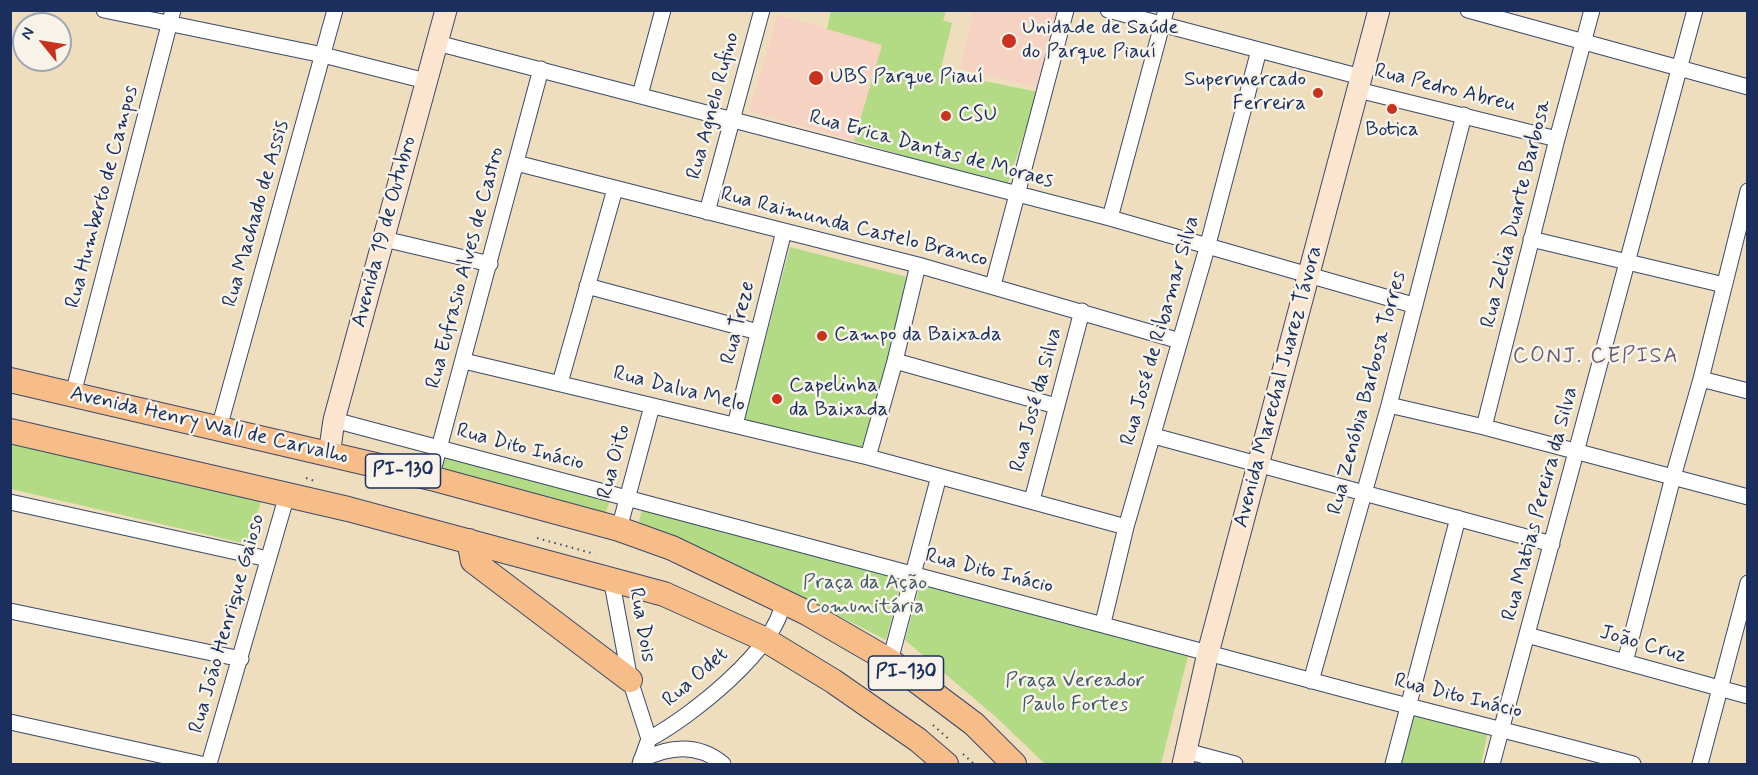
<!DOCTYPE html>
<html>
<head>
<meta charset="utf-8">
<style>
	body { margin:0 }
	#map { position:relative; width:1758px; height:775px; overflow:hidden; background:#efdebd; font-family:Mynerve,sans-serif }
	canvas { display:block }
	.frame { position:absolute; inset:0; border:12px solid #1b2f5e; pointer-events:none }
	.north { position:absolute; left:12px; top:12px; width:60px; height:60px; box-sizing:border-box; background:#f7f3e8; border:2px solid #9fa5b1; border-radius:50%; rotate:300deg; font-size:16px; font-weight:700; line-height:24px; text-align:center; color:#1b2f5e }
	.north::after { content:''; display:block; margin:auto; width:21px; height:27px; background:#c8321e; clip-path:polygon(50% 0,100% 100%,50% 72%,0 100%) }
</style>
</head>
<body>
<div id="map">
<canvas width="1758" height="775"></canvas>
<div class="frame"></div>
<div class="north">N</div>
</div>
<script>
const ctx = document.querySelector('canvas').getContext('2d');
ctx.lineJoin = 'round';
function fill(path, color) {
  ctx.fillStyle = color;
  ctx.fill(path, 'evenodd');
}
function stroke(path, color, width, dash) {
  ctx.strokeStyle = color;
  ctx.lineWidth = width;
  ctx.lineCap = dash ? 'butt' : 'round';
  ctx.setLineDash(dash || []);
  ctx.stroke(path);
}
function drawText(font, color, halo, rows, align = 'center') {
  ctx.font = font + ' Mynerve,sans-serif';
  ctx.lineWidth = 5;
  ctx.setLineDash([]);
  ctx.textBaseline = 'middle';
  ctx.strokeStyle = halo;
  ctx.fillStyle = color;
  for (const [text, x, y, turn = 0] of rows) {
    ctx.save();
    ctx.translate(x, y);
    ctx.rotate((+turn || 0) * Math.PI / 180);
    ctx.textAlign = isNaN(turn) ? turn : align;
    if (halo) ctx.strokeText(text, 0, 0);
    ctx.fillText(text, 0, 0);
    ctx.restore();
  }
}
fill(new Path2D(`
	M964,11h94l-18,77 -80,-19 13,-56z
	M778,15l104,29 -28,97 -105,-30z`), '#f5d2c2');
fill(new Path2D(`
	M831,11h115l-3,9 9,3 -12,49 98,20 -31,94 -153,-45 28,-96 -55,-16z
	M790,247l121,31 -46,173 -121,-31z
	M11,438l253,55 -17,51 -236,-55z
	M445,452l166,45 -6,18 -165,-42z
	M642,509l261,67 -17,64c-82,-42 -163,-83 -248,-114z
	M921,582l268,70 -28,112h-116l-49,-47 -91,-77z
	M1414,714l74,17 -7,33h-80z`), '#b3da84');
const street = new Path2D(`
	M104,10l219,45 103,26
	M1108,10l253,67
	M1468,10l280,77
	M437,43l673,175 303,87
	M1358,90l199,49
	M640,95l23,-85
	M516,163l402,102 262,76
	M707,212l55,-202
	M1110,218l56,-208
	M384,239l106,25
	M1531,239l193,46
	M993,285l73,-275
	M587,286l171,46
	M464,361l404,96 258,70
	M895,361l161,45
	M1701,379l47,12
	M560,383l55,-194
	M73,394l100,-384
	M1389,405l95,22 264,70
	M334,420c327,85 653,173 979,261 106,29 214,54 320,83
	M735,425l49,-194
	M1484,427l73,-288 35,-129
	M219,428l116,-418
	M1154,436l398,108
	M868,457l27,-96 23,-96
	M431,478l110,-409
	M1032,500l50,-189
	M10,502l258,57
	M619,529l33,-123
	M611,578l19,102 19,59 -9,25
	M10,611l231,48
	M1103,623l23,-96 81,-279 52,-198
	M1527,635l221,61
	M890,661l49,-185
	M1625,662l48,-185 28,-98 47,-188
	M1311,681l78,-276 75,-290
	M10,722l191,42
	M649,739c41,-22 127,-89 134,-137
	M1186,751l49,13
	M641,760c29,-14 57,-17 82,4
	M209,764l78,-269
	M1393,764l65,-246
	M1492,764l203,-754
	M1700,764l48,-181`);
const secondary = new Path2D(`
	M329,455l5,-35 112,-410
	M1183,764l25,-111 171,-643`);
const primary = new Path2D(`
	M10,380l421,98 188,51 53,19 135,65 83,48 84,63 40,40
	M10,431l338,78 316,85 100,45 69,42 85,59 28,24
	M469,541l4,20 157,119`);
stroke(street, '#3b496c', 17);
stroke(secondary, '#3b496c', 23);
stroke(primary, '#3b496c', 26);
stroke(new Path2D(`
	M306,478l11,4
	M537,538l58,16
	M933,725l18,16
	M963,754l11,10`), '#3b496c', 2, [1.5, 4.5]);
stroke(street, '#fff', 15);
stroke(secondary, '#fce5cf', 21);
stroke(primary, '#f7bd88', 24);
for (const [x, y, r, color] of [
	[1009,41,8,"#c8321e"],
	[816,78,8,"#c8321e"],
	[1318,93,6,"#c8321e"],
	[1392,109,6,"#c8321e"],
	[946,116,6,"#c8321e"],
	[822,336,6,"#c8321e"],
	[777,399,6,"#c8321e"]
]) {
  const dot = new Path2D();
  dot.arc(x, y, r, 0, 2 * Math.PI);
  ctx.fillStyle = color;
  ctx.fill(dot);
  stroke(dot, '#f7f3e8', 2);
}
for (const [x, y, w] of [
	[403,471,75],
	[906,673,75]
]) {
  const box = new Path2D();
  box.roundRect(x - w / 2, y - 17, w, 34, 4.5);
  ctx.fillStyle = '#f7f3e8';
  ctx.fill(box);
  stroke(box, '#1b2f5e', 1.5);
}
drawText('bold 20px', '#1b2f5e', null, [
	["PI-130",403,471],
	["PI-130",906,673]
]);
drawText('21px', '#1b2f5e', '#f7f3e8', [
	["Unidade de Saúde",1022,29],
	["do Parque Piauí",1022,53],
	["UBS Parque Piauí",830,78],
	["Supermercado",1306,81,"right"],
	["Ferreira",1306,105,"right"],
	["CSU",958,116],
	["Botica",1392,131,"center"],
	["Campo da Baixada",834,336],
	["Capelinha",789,387],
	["da Baixada",789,411]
], 'left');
drawText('21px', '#1b2f5e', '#f7f3e8', [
	["Rua Pedro Abreu",1445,89,14],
	["Rua Agnelo Rufino",714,106,-75],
	["Rua Erica Dantas de Moraes",931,150,15],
	["Rua Humberto de Campos",103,197,-75],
	["Rua Machado de Assis",257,214,-74],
	["Rua Zelia Duarte Barbosa",1517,214,-76],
	["Rua Raimunda Castelo Branco",854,228,14],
	["Avenida 19 de Outubro",385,232,-75],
	["Rua Eufrasio Alves de Castro",466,268,-75],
	["Rua Treze",739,323,-76],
	["Rua José de Ribamar Silva",1161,331,-74],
	["Avenida Marechal Juarez Távora",1279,387,-75],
	["Rua Dalva Melo",679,390,14],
	["Rua Zenóbia Barbosa Torres",1368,393,-75],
	["Rua José da Silva",1037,400,-75],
	["Avenida Henry Wall de Carvalho",209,426,13],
	["Rua Dito Inácio",520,448,15],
	["Rua Oito",615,462,-75],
	["Rua Matias Pereira da Silva",1541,504,-75],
	["Rua Dito Inácio",989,572,14],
	["Rua João Henrique Gaioso",228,624,-74],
	["Rua Dois",641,625,80],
	["João Cruz",1643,645,16],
	["Rua Odet",696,678,-41],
	["Rua Dito Inácio",1458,697,14]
]);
drawText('21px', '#415a68', '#f7f3e8', [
	["Praça da Ação",865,584],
	["Comunitária",865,608],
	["Praça Vereador",1075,682],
	["Paulo Fortes",1075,706]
]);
ctx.letterSpacing = '1.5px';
drawText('22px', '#685b74', '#f7f3e8', [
	["CONJ. CEPISA",1596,357]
]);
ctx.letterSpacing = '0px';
</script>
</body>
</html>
